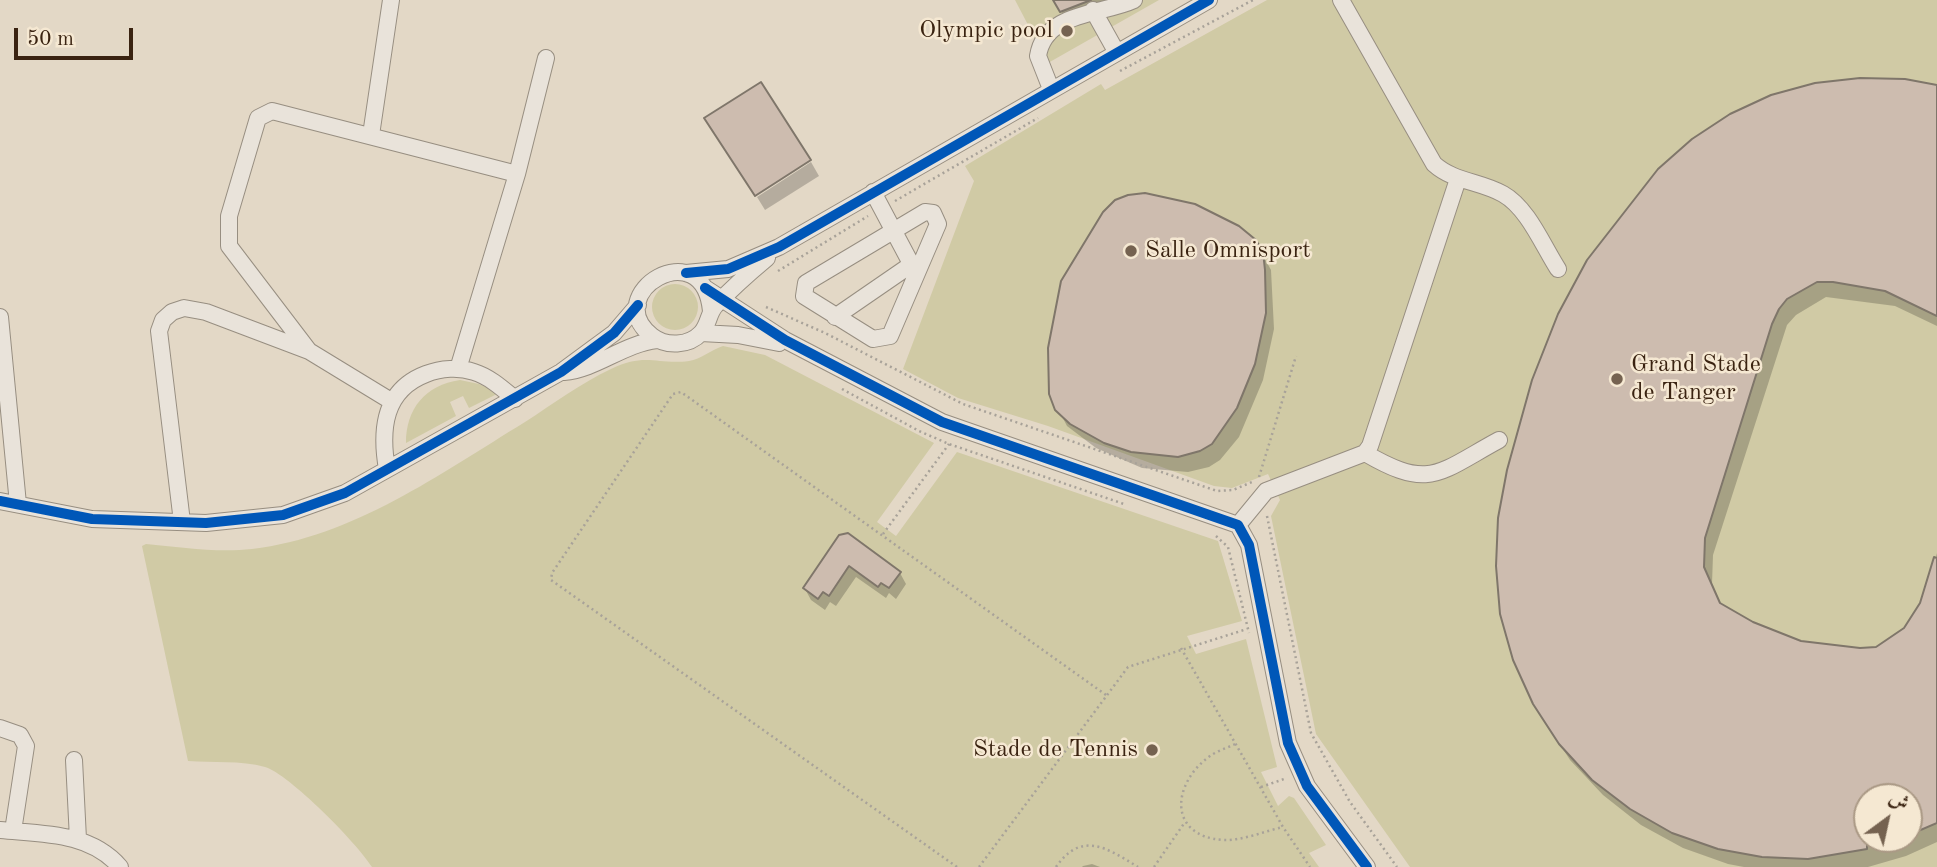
<!DOCTYPE html>
<html>
<head>
<meta charset="utf-8">
<style>
	body { margin:0 }
	#map { position:relative; width:1937px; height:867px; overflow:hidden; background:#e3d8c6; font-family:"Old Standard TT",Amiri,serif }
	canvas { display:block }
	.north { position:absolute; left:1853px; top:783px; width:70px; height:70px; box-sizing:border-box; background:#f5e8d2; border:2px solid #aa9985; border-radius:50%; rotate:33deg; font-size:19px; font-weight:700; line-height:28px; text-align:center; color:#3a2311 }
	.north::after { content:''; display:block; margin:auto; width:24px; height:32px; background:#756250; clip-path:polygon(50% 0,100% 100%,50% 72%,0 100%) }
	.scale { position:absolute; left:14px; top:28px; width:119px; height:32px; box-sizing:border-box; border:4px solid #3a2311; border-top:0; padding-left:9px; font-size:21px; line-height:24px; white-space:nowrap; color:#3a2311; -webkit-text-stroke:5px #f5e8d2; paint-order:stroke }
</style>
</head>
<body>
<div id="map">
<canvas width="1937" height="867"></canvas>
<div class="north">ش</div>
<div class="scale">50 m</div>
</div>
<script>
const ctx = document.querySelector('canvas').getContext('2d');
ctx.lineJoin = 'round';
function fill(path, color) {
  ctx.fillStyle = color;
  ctx.fill(path, 'evenodd');
}
function stroke(path, color, width, dash) {
  ctx.strokeStyle = color;
  ctx.lineWidth = width;
  ctx.lineCap = dash ? 'butt' : 'round';
  ctx.setLineDash(dash || []);
  ctx.stroke(path);
}
function drawText(font, color, halo, rows, align = 'center') {
  ctx.font = font + ' "Old Standard TT",serif';
  ctx.lineWidth = 5;
  ctx.setLineDash([]);
  ctx.textBaseline = 'middle';
  ctx.strokeStyle = halo;
  ctx.fillStyle = color;
  for (const [text, x, y, turn = 0] of rows) {
    ctx.save();
    ctx.translate(x, y);
    ctx.rotate((+turn || 0) * Math.PI / 180);
    ctx.textAlign = isNaN(turn) ? turn : align;
    if (halo) ctx.strokeText(text, 0, 0);
    ctx.fillText(text, 0, 0);
    ctx.restore();
  }
}
fill(new Path2D(`
	M1015,0h144l-111,63z
	M1267,0h670v867h-527l-94,-133 -45,-218 9,-16 -12,-26 -36,14 -18,-2 -166,-60 -90,-28 -55,-29 71,-188 -9,-15 136,-82 4,6zM1867,797h42v42h-42z
	M652 307a23 23 0 1 1 46 0a23 23 0 1 1-46 0Z
	M723,346l42,9 169,88 -57,79 19,14 61,-84 261,89 24,80 -55,15 9,18 50,-15 31,128 -16,5 17,34 11,-10 5,2 32,47 -17,8 10,14h-947c-14,-23 -83,-93 -107,-100 -24,-7 -53,-4 -77,-6l-46,-215 4,-2c34,3 71,9 106,5 101,-12 188,-75 273,-127 28,-18 56,-39 86,-53 35,-17 45,-4 78,-8 12,-2 22,-11 34,-15z
	M460,380l19,4 20,9 -30,15 -6,-12 -13,6 6,14 -50,27c0,-34 19,-58 54,-63z`), '#d0caa5');
fill(new Path2D(`
	M1055,0h73l-58,27z
	M1937,87v239l-42,-20 -69,-9 -30,18 -9,10 -74,230 -1,29 10,22 54,29 57,13 43,1 29,-20 17,-25 15,-51v289l-31,14 -38,11h-124l-16,-3 -45,-16 -42,-23 -38,-30 -33,-35 -26,-40 -30,-61zM1867,797h42v42h-42z
	M811,162l8,14 -54,34 -8,-13z
	M1128,197l41,1 25,8 61,35 16,29 3,59 -11,51 -24,57 -19,23 -11,7 -21,5 -46,-4 -46,-20 -29,-22 -17,-33 -2,-19 8,-69 14,-40 34,-52z
	M840,537l60,36 6,11 -10,15 -7,-6 -3,5 -30,-21 -20,29 -6,-4 -5,8 -14,-10 -6,-11z
	M1092,864l8,3h-18l1,-1z`), '#0003');
const building = new Path2D(`
	M1053,0h38l-31,12z
	M1860,78l45,1 32,6v231l-52,-25 -52,-9h-16l-30,17 -8,10 -7,15 -67,214 -1,29 16,36 33,19 48,19 59,7 16,-1 28,-19 16,-25 14,-46 3,1v265l-28,12v-38h-42v52l-59,10 -46,-2 -44,-8 -46,-16 -42,-24 -38,-29 -33,-36 -26,-40 -20,-44 -13,-46 -4,-48 2,-48 9,-48 25,-90 26,-66 29,-54 71,-91 34,-30 38,-25 41,-19 44,-12z
	M761,82l50,78 -56,36 -51,-78z
	M1145,193l50,11 44,22 17,14 7,12 2,18 1,43 -11,51 -18,44 -25,36 -12,7 -22,6 -47,-5 -27,-9 -34,-19 -15,-14 -6,-16 -1,-46 13,-67 42,-69 12,-12 13,-5z
	M848,533l53,39 -12,16 -8,-5 -3,4 -29,-21 -20,30 -6,-4 -5,7 -15,-11 36,-53z`);
fill(building, '#cdbcaf');
stroke(building, '#7f766a', 2);
const minor = new Path2D(`
	M1341,0l93,164c20,18 46,17 69,30 25,14 40,52 55,75
	M1093,10l24,43
	M1051,89l-13,-33c7,-45 64,-41 96,-56
	M371,135l20,-135
	M873,192l43,81
	M925,212l8,1 5,11 -48,112 -17,3 -69,-43 2,-13z
	M686,273l42,-4 51,-22 430,-247
	M705,288l80,52 157,82 296,103 11,20 39,198 19,43 60,81
	M711,311c-8,-81 -113,-17 -59,25 14,11 37,10 49,-3 8,-8 7,-20 15,-28 16,-17 33,-32 51,-47
	M0,317l18,187
	M835,317l77,-53
	M701,333l37,2 41,8
	M309,351l-80,-105v-30l29,-98 14,-7 245,63
	M458,369l59,-195 29,-116
	M564,372c33,-3 59,-28 93,-32
	M1365,453c65,38 73,20 134,-13
	M387,469c-7,-40 -3,-79 39,-95 15,-6 33,-7 48,-2 16,5 29,17 41,27
	M0,501l92,18 114,4 77,-8 62,-22 216,-121 53,-39 24,-28
	M182,522l-23,-191 4,-11 9,-8 12,-4 22,4 103,39 82,50
	M1238,525l28,-34 99,-38 5,-7 88,-267
	M0,728l20,7 6,11 -13,85
	M74,760l4,79
	M0,830c42,4 90,2 120,37`);
stroke(minor, '#978e81', 18);
stroke(new Path2D(`
	M1120,71l133,-71
	M895,201l143,-83
	M778,271l90,-55
	M766,307l59,26 138,71 254,87 16,-1 19,-8
	M842,389l77,42 30,13 175,60
	M1259,477l37,-121
	M1267,516l44,217 39,69 47,65
	M883,534l66,-90
	M1216,536l12,11 21,86
	M1181,648l102,179 27,40
	M1235,744c-8,4 -18,7 -25,12 -38,27 -43,80 13,84 19,1 42,-9 60,-13
	M1261,787l26,-9
	M957,867l-406,-287 1,-7 121,-179 8,-2 425,303
	M979,867l149,-200 119,-38
	M1056,867c25,-36 50,-20 82,0
	M1154,867l31,-45`), '#a8a299', 2.5, [2, 3.5]);
stroke(minor, '#e9e3da', 16);
stroke(new Path2D(`
	M686,273l42,-4 51,-22 430,-247
	M705,288l80,52 157,82 296,103 11,20 39,198 19,43 60,81
	M0,501l92,18 114,4 77,-8 62,-22 216,-121 53,-39 24,-28`), '#0057b8', 10);
for (const [x, y, r, color] of [
	[1067,31,7,"#756250"],
	[1131,251,7,"#756250"],
	[1617,379,7,"#756250"],
	[1152,750,7,"#756250"]
]) {
  const dot = new Path2D();
  dot.arc(x, y, r, 0, 2 * Math.PI);
  ctx.fillStyle = color;
  ctx.fill(dot);
  stroke(dot, '#f5e8d2', 2.5);
}
drawText('24px', '#3a2311', '#f5e8d2', [
	["Olympic pool",1053,31],
	["Salle Omnisport",1145,251,"left"],
	["Grand Stade",1631,365,"left"],
	["de Tanger",1631,393,"left"],
	["Stade de Tennis",1138,750]
], 'right');
</script>
</body>
</html>
